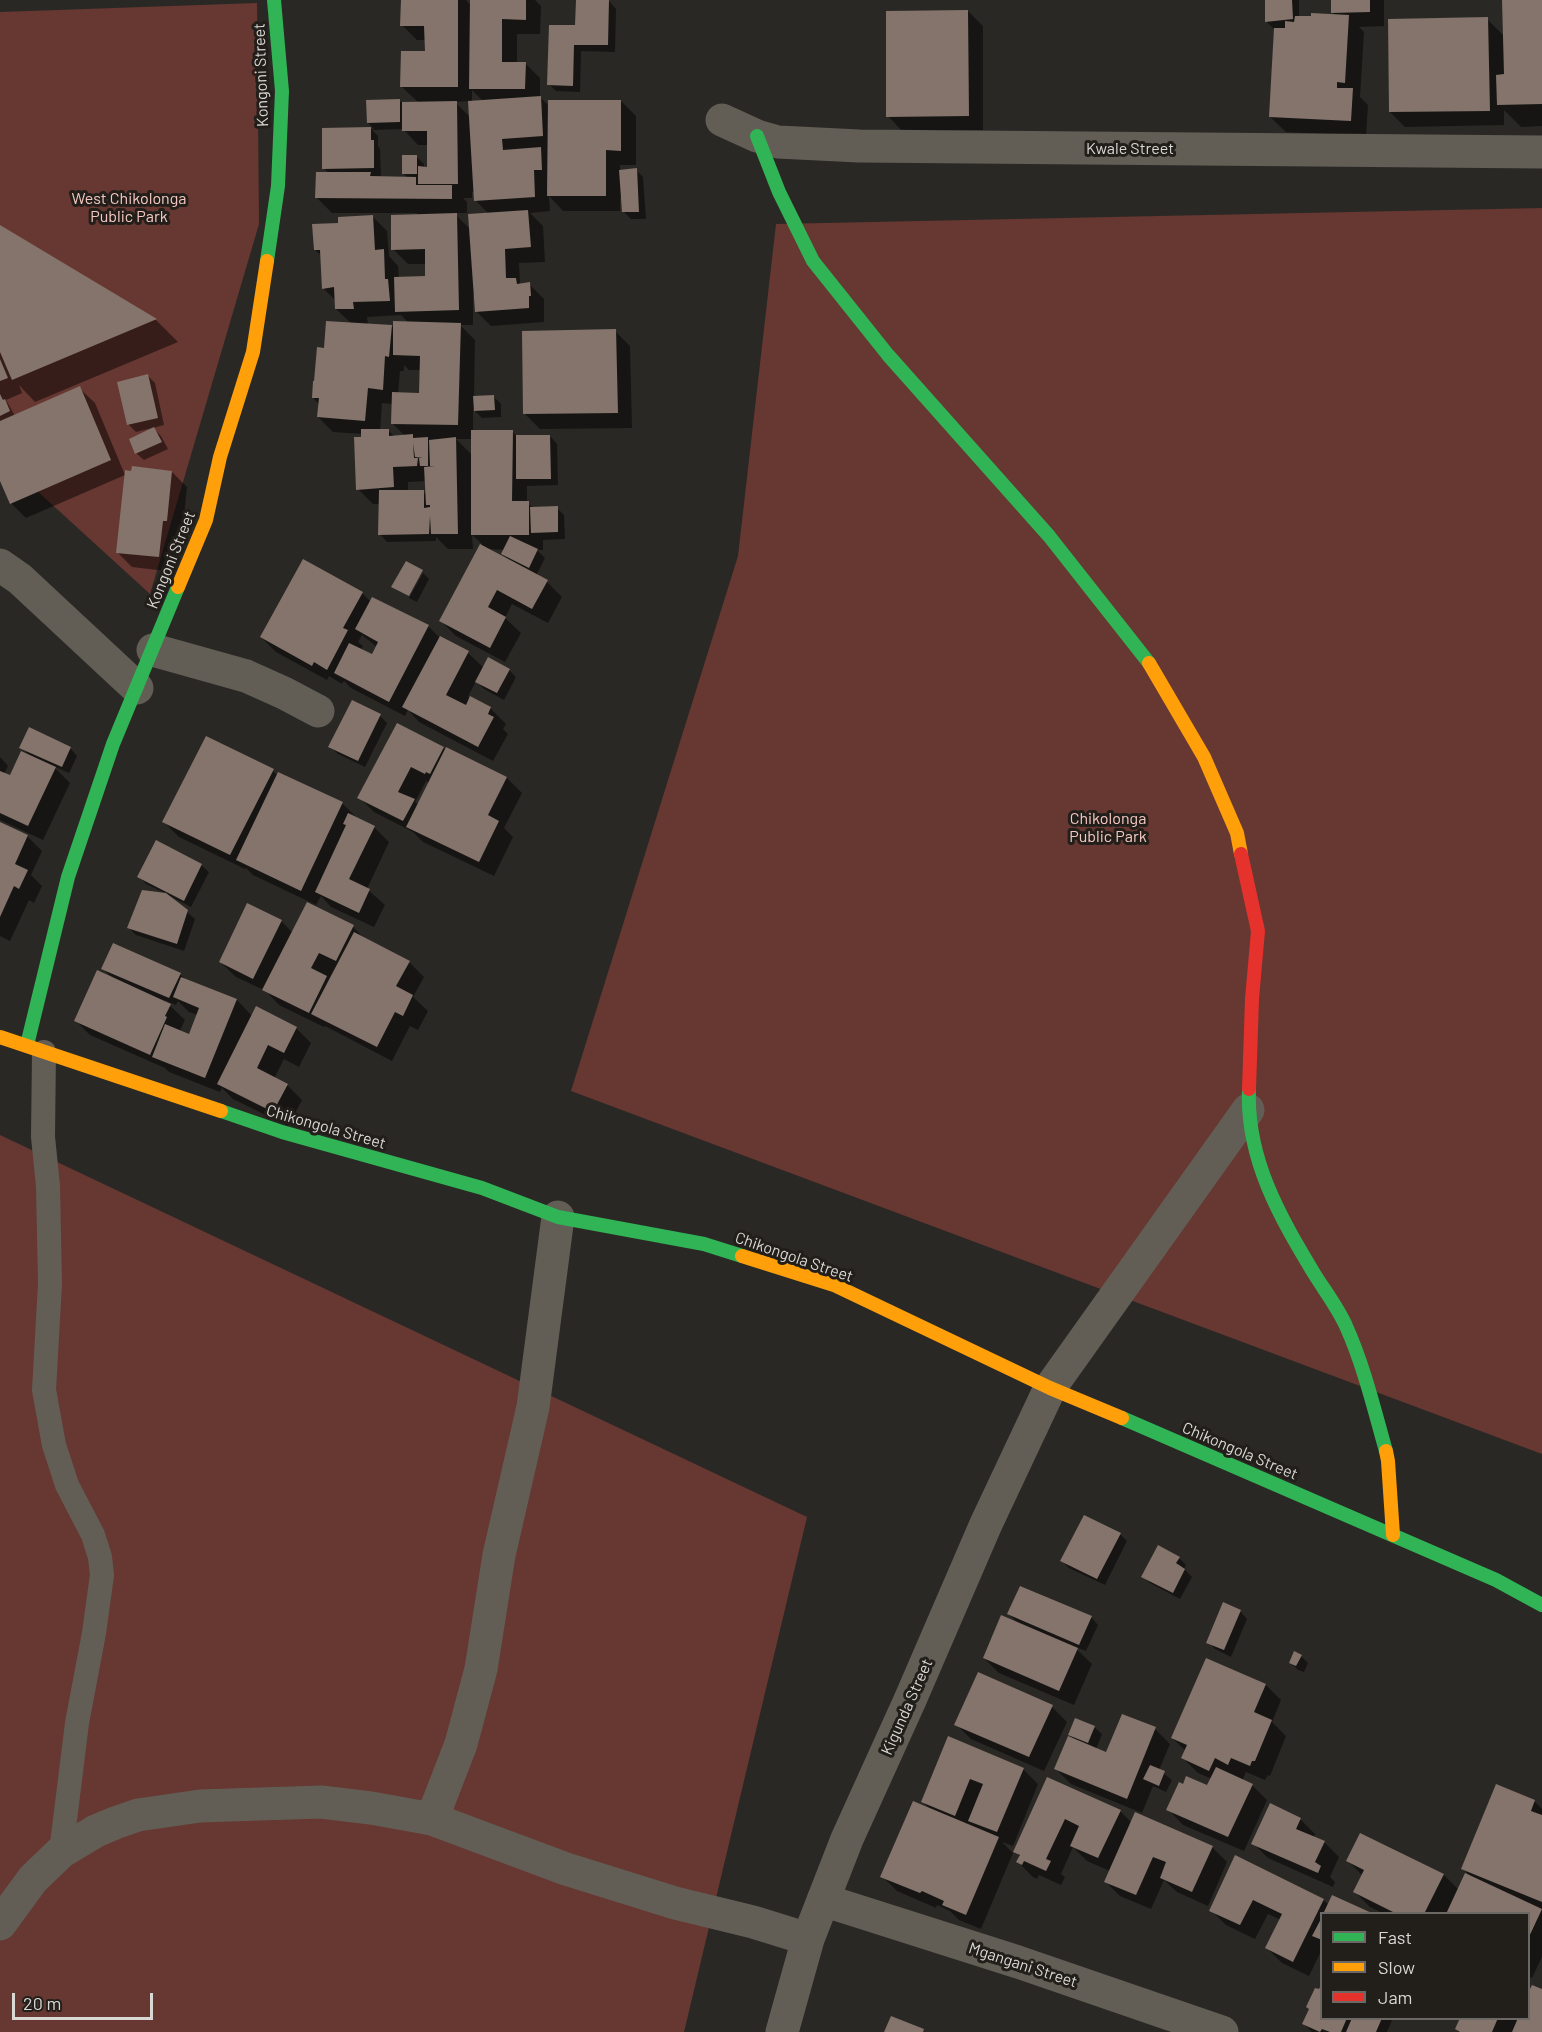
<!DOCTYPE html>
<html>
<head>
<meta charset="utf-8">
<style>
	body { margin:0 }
	#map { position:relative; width:1542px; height:2032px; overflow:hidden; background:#2a2825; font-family:Barlow,sans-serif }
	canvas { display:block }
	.legend { position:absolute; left:1320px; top:1912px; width:210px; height:108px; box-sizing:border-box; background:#221e1a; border:2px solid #6c6865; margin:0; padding:8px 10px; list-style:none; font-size:18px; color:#dad8d5 }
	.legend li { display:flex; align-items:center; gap:12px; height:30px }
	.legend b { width:30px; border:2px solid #6c6865 }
	.scale { position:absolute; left:12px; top:1993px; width:141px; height:27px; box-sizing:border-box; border:3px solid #dad8d5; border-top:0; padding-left:8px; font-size:18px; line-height:21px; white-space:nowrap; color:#dad8d5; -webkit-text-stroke:4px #221e1a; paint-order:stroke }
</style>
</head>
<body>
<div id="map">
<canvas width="1542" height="2032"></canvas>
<ul class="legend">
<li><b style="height:8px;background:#30b455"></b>Fast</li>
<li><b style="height:8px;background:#ff9f0a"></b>Slow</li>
<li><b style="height:8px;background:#e5322d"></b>Jam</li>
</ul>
<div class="scale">20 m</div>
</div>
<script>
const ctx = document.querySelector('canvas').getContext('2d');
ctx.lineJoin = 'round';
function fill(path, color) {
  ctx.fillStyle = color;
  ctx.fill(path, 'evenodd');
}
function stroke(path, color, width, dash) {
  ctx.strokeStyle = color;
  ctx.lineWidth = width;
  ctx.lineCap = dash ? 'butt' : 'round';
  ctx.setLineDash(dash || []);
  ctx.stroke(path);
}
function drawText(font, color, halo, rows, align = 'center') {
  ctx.font = font + ' Barlow,sans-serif';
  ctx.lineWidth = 6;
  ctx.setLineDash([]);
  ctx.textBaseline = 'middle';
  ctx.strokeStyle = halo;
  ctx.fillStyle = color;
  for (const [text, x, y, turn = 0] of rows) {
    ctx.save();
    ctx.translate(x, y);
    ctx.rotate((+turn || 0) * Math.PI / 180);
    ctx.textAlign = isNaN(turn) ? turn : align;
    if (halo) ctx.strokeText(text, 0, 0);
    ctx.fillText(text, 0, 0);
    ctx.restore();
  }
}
fill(new Path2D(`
	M257,3l2,221 -109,370 -150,-137v-445z
	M1542,208v1246l-971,-363 167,-535 38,-332z
	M0,1135l807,382 -123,515h-684z`), '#673731');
fill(new Path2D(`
	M402,0h64l5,5v-5h64l6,6 -1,28h-23v29h8l15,15v19l9,9 72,-5 15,15v49h-16v6l16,-1 7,7 3,42h-15l-7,-7 -1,-14h-3v13h-57l-14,-15 1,15 -20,2 13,13 2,36 -26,1 1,22 9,-1 15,15v23l-53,4 -15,-15 -1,-16h-2v30h-13l15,15 -1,57 19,-1 8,8v13l-19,1 -9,-9v23l39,-1 5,6 33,-1 7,8 1,41 -31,1v17l7,5h23l7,7 1,24 -22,1v10h-6l8,8 -9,18 11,6 15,15 -14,26 -36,-19 -7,14 16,15 -16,29 -49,-26 -15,-15 41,-77 -10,-9 1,14h-25l-12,-12v4l-49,1 -7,-8v-30h-7l-15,-15 5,-55 -30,-2 -15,-15 1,-13 -6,-6 12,-48 27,-26 -16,-15v-8l-13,-13 -1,-32 -7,-6 25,-26 32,-8 15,15 2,25 9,10 1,12h28v-14h-19l-15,-15 24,-33v-3h-85l-16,-16 13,-24 -6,-5v-38l51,-1 -6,-6 31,-23 4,4 16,-1 -17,-16 24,-34v-13h-9l-15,-15zM472,90l11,11 -11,1zM469,101l1,16 -15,-15zM403,129l15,16h10l1,23h-5v-4l-7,-7 -14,16 5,5h-27l-1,-29 -2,-3v-10l-6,-6zM472,192h3v8l14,14 -18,16 -17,-17h13v-11l-4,-4h9zM401,315l8,8 -15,4 -26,-2 -1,-8zM404,365l5,5h12v24h-23l2,-23h4zM382,403l11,1 -1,19 13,13 -10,1 -7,-7 -8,1zM456,439h16v16zM426,481l1,14 -4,-3h-15v-10zM487,549l18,1 -3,4 7,6z
	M1266,0h33v17l37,-1 -4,-4v-12h52v26l-25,1 5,5 -4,65 8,8 -2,31 -80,-4 -16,-15 4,-88 -7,-7z
	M1504,0h38v126l-21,1 -17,-17v15l-99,2 -15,-15 97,-93 17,17z
	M609,1l7,8 -1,43 -34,-1 -1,41 -24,-1 -7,-7 27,-57z
	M968,11l15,15v104l-80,2 -15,-16z
	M0,226l156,94 22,22 -143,60 -16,-17 3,8 -16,7 9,16 64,-28 16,15 30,72 -99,43 -15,-15 -11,-26z
	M615,331l15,15 2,82 -92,1 -15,-15z
	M148,376l7,7 9,42 -11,3 8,8 7,13 -24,11 -8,-7 16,-25 -16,4 -8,-8z
	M172,472l15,15 -5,48 -5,1 -3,36 -42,-5 -15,-15z
	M423,573l6,6 -12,23 -8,-4z
	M362,593l9,9 2,-3 55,27 13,13 27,14 16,15 25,2 7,7 -12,23 -20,-11 -8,-8 -8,16 22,11 16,16 -3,5 5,5 -15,27 -74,-39 -11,-12 -3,6 -54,-28 -7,-7 -2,3 -13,-8 -2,4 -51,-28 -15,-15zM362,635l15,12 -4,9 -12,-6 2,-4 -5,-4z
	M380,716l7,7 -22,44 -27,-13 -8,-7z
	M21,747l49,1 7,8 -8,17 -16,-7 17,17 -27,57 -43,-20v-63l8,9 -4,8 6,3 19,-22z
	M443,748l64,30 15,15 -18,35 9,9 -19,39 -71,-34 -10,-10 -39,-20 -15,-15zM426,781l4,2 -11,22 -4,-3z
	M273,771l5,5 64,27 15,15 17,9 15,15 -22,47 18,16 -11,22 -43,-20 -10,-11 -5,9 -63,-30 -7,-7 -1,1 -66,-32 -15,-15z
	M0,824l27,12 15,15 -11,24 11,11 -8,17 -5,-3 -19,41 -10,-5z
	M201,865l8,7 -18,35 -21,-11 -1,1 26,22 -11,32 -48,-16 -7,-7 38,-34 -21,-10 -7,-8z
	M281,921l12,12 60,-6 14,14 42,21 15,15 -11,20 15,14 -10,19 -8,-4 -18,35 -67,-35 -1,1 -45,-22 -13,-14 -30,-14 -16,-15z
	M103,969l77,5 7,7 50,19 15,16 44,12 15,15 -12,24 -15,-8 -10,20 13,6 15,15 -14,26 -55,-27 -11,-11 -2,4 -51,-20 -4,-4 -75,-33 -15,-15 39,-41zM164,1000l12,5 2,-4 11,11 9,3 -9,21 -10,-4 6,-12z
	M1120,1534l7,7 -22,44 -36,-17 -7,-7z
	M1179,1558l7,7 -2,4 8,8 -12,22 -30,-16 -7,-7z
	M1240,1611l7,8 -16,38 -16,-8 -7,-7z
	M1009,1614l82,3 7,8 -12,26 -13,-5 19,18 -18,41 -75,-32 -15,-15 36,-33z
	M1301,1656l7,7 -4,9 -6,-2 -8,-8z
	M1207,1660l59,25 15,15 -9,22 14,14 -16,40 -2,-1 -3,5 -19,-8 -4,9 10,4 15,15 -23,51 -61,-26 -15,-16 40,-22 4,-8 -14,-6 -15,-15 3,-7 -14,-13z
	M1052,1707l15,15 -23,49 -73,-32 -15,-15z
	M1094,1727l8,7 -6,15 11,5 48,-25 15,15 -11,26 13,10 -6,12 -13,-6 -11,27 -71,-29 -15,-15 20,-28 -6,-6z
	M949,1738l74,31 15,15 -25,62 -11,-4 11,11 -32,76 -22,-9 -9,-9 -13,-6 -1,3 -39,-17 -15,-15 50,-65 -10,-10z
	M1048,1779l72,32 12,12 80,24 15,15 -19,44 -31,-14 -13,-12 -13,29 -31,-13 -15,-15 5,-10 -23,-10 -14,-14 -12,27 4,3 -4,8 -22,-10 -2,4 -4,-2 -15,-15 3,-5 -6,-6z
	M1534,1801l8,8v101l-2,-1 2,2v46l-10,21 -4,-2v-62h-144l-14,-7 -15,-15 8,-16 -15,-15 96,14 15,15 13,-12 -9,-9z
	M1300,1819l15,15 -2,4 11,4 15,15 -9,20 5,5 -2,5 -65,-29 -15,-15z
	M1236,1857l87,43 6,5 41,9h-48v35l-13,27 -27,-13 -15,-15 14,-28 -13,-6 -13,25 -29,-14 -15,-15z
	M1542,1990v42h-83l-3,-3 5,-11h67z
	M1319,1991l3,27h71l-6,14h-75l-8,-8z`), '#0007');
fill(new Path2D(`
	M401,0h57v87h-58l1,-36h24l-1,-25h-24z
	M470,0h56v20l-24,-1v43h24l-1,27h-56z
	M576,0h33l-1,45h-34l-1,41 -26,-1 2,-60h26z
	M1265,0h27l1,19 -28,3z
	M1331,0h39v12l-39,1z
	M1502,0h40v104l-45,1 -1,-30 8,-1z
	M968,10l1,106 -83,1v-106z
	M1311,13l38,2 -4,68 -8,-1v6h16l-2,33 -82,-4 5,-89h11v-7l9,1 1,-6h16z
	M1488,17l2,94 -101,1 -1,-93z
	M541,96l2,40 -41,3 1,11 38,-3 1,23h-8l1,27 -61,4 -6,-100z
	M400,99v23l-33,1 -1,-23z
	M548,100h73v51l-15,-1v46h-59z
	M457,101l1,83h-40v-18l9,1v-36h-25v-29z
	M371,127v13h3v28l-52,1v-41z
	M402,155h15v19h-15z
	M637,168l2,44h-17l-3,-42z
	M316,172h55l-1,4 46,1v8h36v14l-137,-1z
	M528,210l3,37 -26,2 1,29h10l1,6 13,-2 1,14h-2v12l-54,4 -7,-98z
	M457,213l2,97 -64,2 -1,-35 31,-1v-27l-34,1v-35z
	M373,215l2,35 9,-1 1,30h3l2,22 -37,1 1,7h-19l-1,-22 -12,2 -2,-39h-6l-2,-26 26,-1v-6z
	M0,225l157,94 -145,61 -12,-28z
	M326,321l66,4 -3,32 -4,-1 -2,34 -15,-2 -3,33 -48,-4 2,-19h-7l1,-17h1l3,-34 7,1z
	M393,321l68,2 -3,102 -67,-1 1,-32 27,1 1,-37 -27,-1z
	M616,329l2,84 -95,1 -1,-83z
	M0,359l8,19 -8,3z
	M148,374l10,44 -31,7 -10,-43z
	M80,386l31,74 -101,44 -10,-23v-60z
	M0,394l3,6 2,-1 5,12 -10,5z
	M494,395l1,15 -21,1 -1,-15z
	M154,427l8,15 -27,12 -6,-15z
	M361,429h28v7l24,-2v4l15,-1v29h-8l-1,-8h4l-8,-1 -2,-14 1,15h4l-1,8 -24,1 1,20 -38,3 -2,-53h7z
	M471,430h42l-1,71h17v34h-58z
	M516,435h34l1,44h-35z
	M456,437l2,97h-27l-1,-18 -1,18 -51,1 1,-45h45v18l6,-1v-2h-4l-2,-38 11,-1h-5l-1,-26z
	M132,466l40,5 -5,50h-4l-4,36 -43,-4 9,-83 6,1z
	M558,506v26l-27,1 -1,-26z
	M510,536l28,13 -9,19 -28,-14z
	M480,544l68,36 -16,29 -35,-19 -9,17 18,10 -16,31 -51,-27z
	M303,559l60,33 -20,36 5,2 -21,40 -13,-8 -2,4 -52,-29z
	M406,561l17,9 -14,26 -18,-9z
	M372,597l57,28 -40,77 -55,-29 15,-30 23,11 6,-12 -23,-13z
	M440,636l29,15 -23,44 20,10 4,-9 21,11 -3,7 6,3 -16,30 -76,-40z
	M488,657l22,12 -13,24 -22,-11z
	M352,700l29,14 -23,47 -30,-14z
	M397,723l47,24 -14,27 -4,-2 -1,2 -14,-7 -13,25 17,7 -12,22 -46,-23z
	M29,727l42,20 -9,20 -43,-19z
	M206,736l68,33 -44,86 -68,-33z
	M446,747l61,30 -19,38 11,6 -20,41 -73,-35z
	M21,751l35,16 -28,59 -28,-13v-42l10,4z
	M278,772l65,30 -42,89 -65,-31z
	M348,813l27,13 -26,53 21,10 -11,24 -44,-21 31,-67 -3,-1z
	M0,822l28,13 -13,29 13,6 -9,19 -5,-3 -14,31z
	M156,840l46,24 -18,37 -47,-24z
	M142,890l24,3 22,17 -11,34 -50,-16z
	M307,902l47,23 -18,36 -17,-8 -8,15 16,8 -18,37 -47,-23z
	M247,903l35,17 -29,59 -34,-17z
	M354,932l56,29 -14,25 17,9 -10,21 -8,-4 -18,35 -66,-33z
	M113,943l68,30 -12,25 -68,-29z
	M97,970l74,34 -6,12 2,1 -17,38 -76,-34z
	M181,977l56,22 -32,79 -53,-21 13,-33 24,10 10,-26 -26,-11z
	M256,1006l41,21 -13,26 -16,-8 -11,23 31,16 -15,28 -56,-28z
	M1084,1515l37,18 -24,46 -37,-18z
	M1158,1545l22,12 -4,6 9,6 -12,24 -32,-16z
	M1020,1586l72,30 -13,29 -72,-31z
	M1223,1602l18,8 -17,40 -18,-7z
	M1001,1615l77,33 -19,43 -76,-33z
	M1294,1651l8,4 -6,11 -7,-3z
	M1206,1658l60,26 -12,28 18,8 -17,41h-3l-2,5 -19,-8 -3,7 -13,-7 -6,13 -28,-13 6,-13 -16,-7z
	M978,1672l75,33 -24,52 -75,-32z
	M1122,1714l34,13 -29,72 -73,-30 14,-33 38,16z
	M1075,1718l20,8 -7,17 -20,-8z
	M948,1736l76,32 -27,64 -29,-11 15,-37 -13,-5 -15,37 -34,-14z
	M1150,1765l15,6 -6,15 -16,-7z
	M1216,1767l37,17 -25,53 -62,-27 13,-28 4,2 3,-8 21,9z
	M1047,1777l74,33 -23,48 -28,-12 9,-20 -14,-7 -19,40 5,2 -5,10 -22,-10 -2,4 -6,-3 4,-7 -7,-3z
	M1496,1784l39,16 -4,11 11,4v87l-81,-33z
	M913,1801l86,36 -33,78 -24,-10 2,-4 -22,-10 -2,2 -40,-16z
	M1270,1803l31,15 -5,11 29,12 -10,21 6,4 -3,7 -67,-29z
	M1135,1812l78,34 -21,46 -32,-14 6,-16 -13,-5 -17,38 -32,-13z
	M1360,1833l84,41 -20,40h-27l-44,-22 11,-22 -18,-9z
	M1235,1855l89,44 -31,63 -28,-14 17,-34 -29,-14 -13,25 -31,-14z
	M1465,1873l77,36 -14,30v-25h-82z
	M1332,1895l42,19h-51z
	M1322,1917v23l-10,-4z
	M1322,1983v35h25l-6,14h-11l-8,-3 -2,3 -18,-8 7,-15 -3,-2 9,-19 4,1z
	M1532,1985l10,4v43h-30l6,-14h10v-25z
	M891,2016l33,13 -1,3h-39z
	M1352,2018h30l-6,14h-30z
	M1460,2018h38l-6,14h-32l-5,-3z`), '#84746b');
stroke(new Path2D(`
	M44,1052l-1,85 5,49 2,98 -6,106 10,55 13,40 26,50 7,22 2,18 -8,58 -17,90 -16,129`), '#625e55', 24);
stroke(new Path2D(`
	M722,120l35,16 21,6 81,4 683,6
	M0,565l20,14 117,109
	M153,650l93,26 38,17 34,18
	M432,1819l29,-75 20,-75 18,-114 34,-148 25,-190
	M823,1900l195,62 204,70
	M0,1924l33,-45 28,-27 35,-21 19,-8 23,-8 62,-9 121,-4 50,6 61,11 134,50 109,34 78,19 55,17
	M782,2032l26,-93 39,-100 63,-139 76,-176 64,-136 198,-278`), '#625e55', 33);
stroke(new Path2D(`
	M757,136l22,56 34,69 75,94 161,181 100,127
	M267,261l11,-75 4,-95 -8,-91
	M27,1045l41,-168 45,-133 65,-157
	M1249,1089c-3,70 31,128 66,186 10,16 23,33 31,51 18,40 28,83 40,125
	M221,1111l61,21 200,56 76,29 146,27 38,12
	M1122,1418l374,162 46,25`), '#30b455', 14);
stroke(new Path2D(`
	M178,587l28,-67 14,-63 33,-105 14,-91
	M1149,663l55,94 33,76 4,21
	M0,1037l221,74
	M742,1256l92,29 216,103 72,30
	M1386,1451l2,10 5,74`), '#ff9f0a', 14);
stroke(new Path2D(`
	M1241,854l17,77 -6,68 -3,90`), '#e5322d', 14);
drawText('16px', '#dad8d5', '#221e1a', [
	["Kongoni Street",261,75,-92],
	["Kwale Street",1130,149],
	["Kongoni Street",171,560,-68],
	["Chikongola Street",326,1127,16],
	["Chikongola Street",794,1257,19],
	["Chikongola Street",1240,1451,23],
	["Kigunda Street",907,1707,-66],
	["Mgangani Street",1023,1965,18]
]);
drawText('16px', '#f5c7c1', '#221e1a', [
	["West Chikolonga",129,199],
	["Public Park",129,217],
	["Chikolonga",1108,819],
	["Public Park",1108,837]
]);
</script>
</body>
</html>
